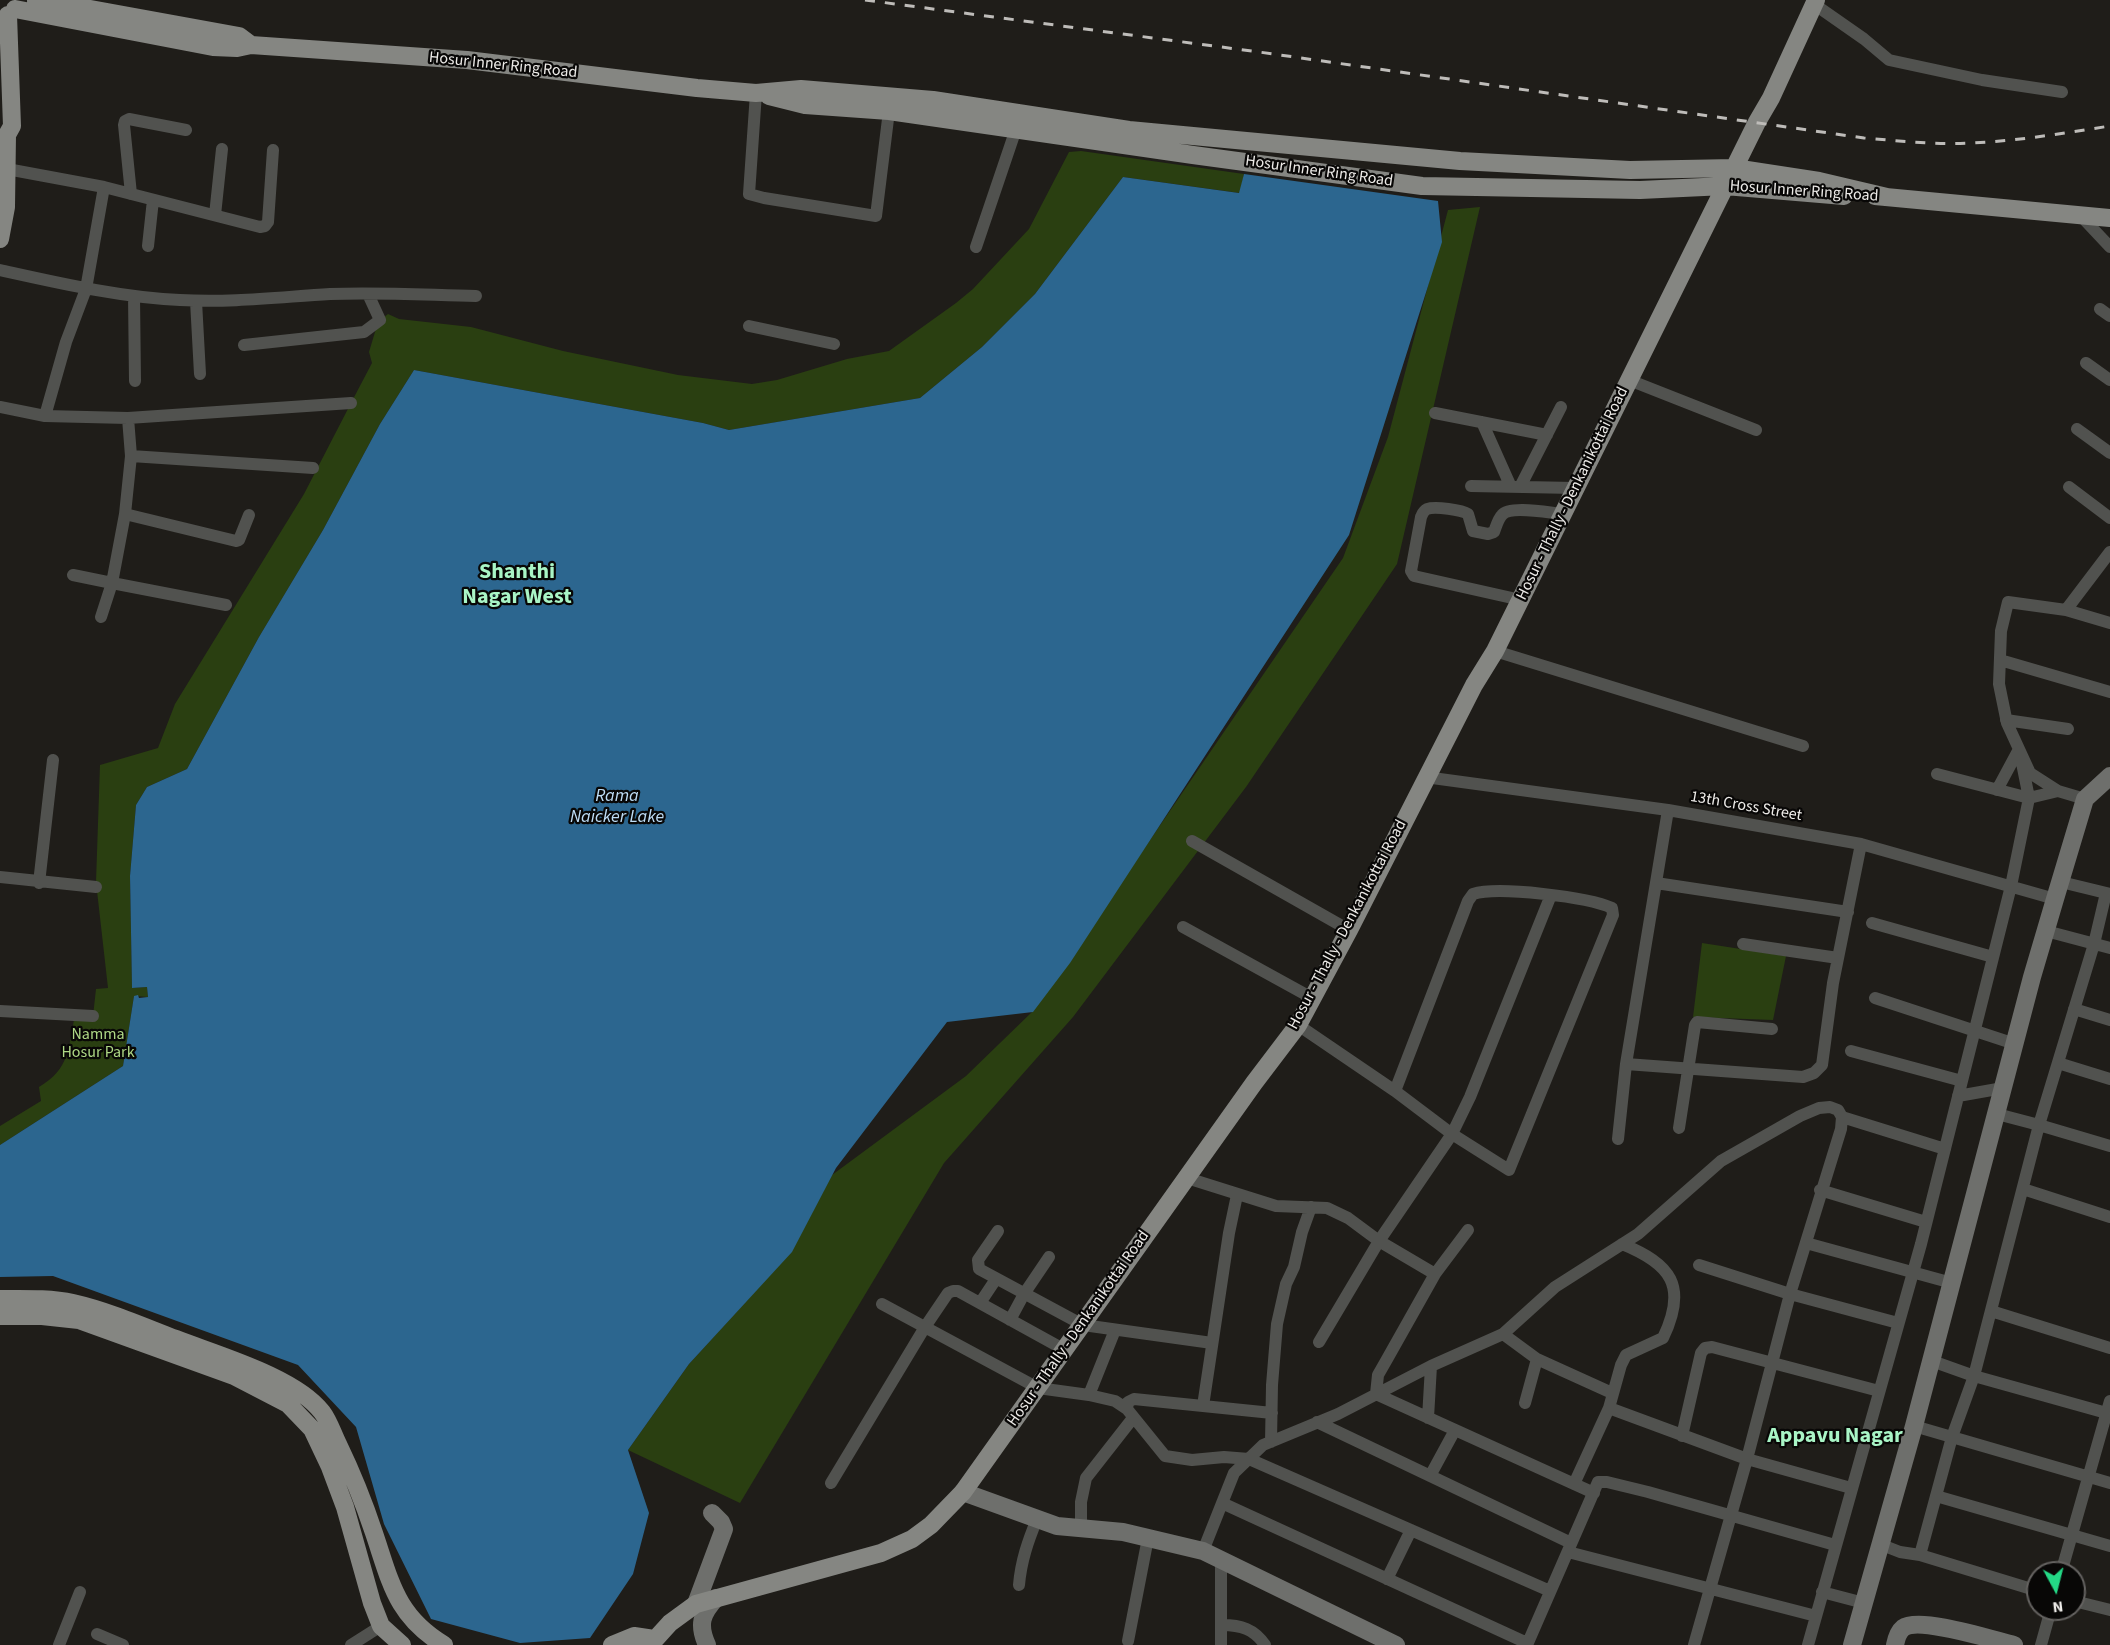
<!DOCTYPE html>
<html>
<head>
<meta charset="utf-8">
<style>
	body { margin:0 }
	#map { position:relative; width:2110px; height:1645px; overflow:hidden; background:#1f1d19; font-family:"Source Sans 3",sans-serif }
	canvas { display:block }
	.north { position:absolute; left:2026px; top:1561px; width:60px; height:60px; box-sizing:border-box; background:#080706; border:2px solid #646260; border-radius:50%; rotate:173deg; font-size:16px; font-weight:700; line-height:24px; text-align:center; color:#edebe8 }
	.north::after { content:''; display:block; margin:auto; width:21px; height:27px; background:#24d886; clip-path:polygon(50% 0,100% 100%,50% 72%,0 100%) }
</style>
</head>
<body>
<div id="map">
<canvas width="2110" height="1645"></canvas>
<div class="north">N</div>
</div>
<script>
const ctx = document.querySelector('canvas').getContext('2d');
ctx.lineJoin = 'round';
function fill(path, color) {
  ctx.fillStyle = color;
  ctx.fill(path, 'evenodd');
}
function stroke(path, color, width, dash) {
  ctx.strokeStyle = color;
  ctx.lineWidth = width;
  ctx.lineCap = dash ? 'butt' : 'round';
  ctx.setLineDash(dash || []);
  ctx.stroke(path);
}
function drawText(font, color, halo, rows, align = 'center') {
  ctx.font = font + ' "Source Sans 3",sans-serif';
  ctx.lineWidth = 4.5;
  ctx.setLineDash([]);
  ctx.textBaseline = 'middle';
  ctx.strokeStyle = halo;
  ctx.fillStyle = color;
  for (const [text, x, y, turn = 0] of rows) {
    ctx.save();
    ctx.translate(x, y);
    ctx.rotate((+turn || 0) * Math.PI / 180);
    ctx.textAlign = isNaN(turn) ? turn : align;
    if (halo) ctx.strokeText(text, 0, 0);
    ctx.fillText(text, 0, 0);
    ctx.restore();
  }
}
fill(new Path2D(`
	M1081,151l163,23 -4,19 -117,-16 -88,117 -53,53 -62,51 -191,32 -26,-7 -289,-53 -34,54 -57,106 -64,107 -72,132 -40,18 -11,18 -6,71 2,112 15,-1 1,10 -14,-1 -11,70 -123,79v-19l41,-25 -2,-14c31,-18 29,-39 36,-72l18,1 3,-27 12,-1 -12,-106 4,-117 58,-17 17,-44 129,-210 47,-91 21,-40 -3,-11 9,-30 10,-8 11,5 72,8 92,24 115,24 74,9 25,-4 70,-21 42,-8 67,-48 17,-14 56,-60 40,-77z
	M1480,207l-83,357 -151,223 -173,230 -129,146 -204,340 -112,-53 61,-86 102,-112 41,-77 134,-99 67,-65 310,-453 45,-121 60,-227z
	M1702,943l84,13 -13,64 -80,-3z`), '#2a3f11');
fill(new Path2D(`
	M1244,174l194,27 4,41 -93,293 -279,428 -37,49 -86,10 -111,146 -44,84 -103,112 -61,86 21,63 -16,61 -43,64 -70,5 -89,-24 -47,-95 -28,-97 -58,-62 -245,-89 -53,1v-132l123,-79 11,-70 4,-1 1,3 9,-1 -1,-10 -15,1 -2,-112 6,-71 11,-18 40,-18 72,-132 64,-107 57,-106 34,-54 289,53 26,7 191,-32 62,-51 53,-53 88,-117 116,16z`), '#2c668f');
stroke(new Path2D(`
	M1814,4l50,35 25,21 93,20 80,12
	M756,93l-7,101 15,4 112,18 13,-105
	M7,169l97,18 156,40 5,-1 3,-4 5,-72
	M131,194l-7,-69 1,-4 4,-2 57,11
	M2079,214l31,33
	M215,215l7,-66
	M148,246l5,-46
	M976,247l40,-118
	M0,270c59,13 119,27 180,30 50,3 100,-3 150,-6 48,-2 98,1 146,2
	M134,296l1,85
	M196,301l4,73
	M2100,309l10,7
	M749,326l85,18
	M244,345l120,-13 16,-12 -12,-26
	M2086,363l24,17
	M1629,380l127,50
	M0,407l45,9 83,2 3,38 -6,58 -13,69 -39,-8
	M1435,413l112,22
	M45,416l21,-74 20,-53 18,-102
	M128,418l223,-15
	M1482,422l29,65
	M2077,429l33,24
	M131,456l182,12
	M1471,486l104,2
	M1520,487l41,-80
	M2069,487l41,31
	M125,514l111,27 3,-1 10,-25
	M1521,600l-107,-24 -3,-5 10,-54c2,-4 2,-6 6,-8 8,-3 35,1 41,5l5,17 15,3 6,-2c2,-5 4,-13 8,-17 8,-10 48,-2 61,-1
	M2066,610l44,-58
	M101,617l11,-34 114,22
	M1495,651l308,95
	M2000,660l110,32
	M2006,720l62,9
	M1937,774l92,24 -7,-35
	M1425,777l243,33 193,34 194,55
	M1997,790l22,-41
	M2058,791l-28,-18 -23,-50 -8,-39 2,-53 7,-29 58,8 44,13
	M1668,810l-42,254 177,13 11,-4 8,-8 11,-82 28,-139
	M1192,841l157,89
	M0,877l96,10
	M2061,882l49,12
	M39,883l14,-123
	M1656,883l192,29
	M2106,893l-12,51 -55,181 71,21
	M1872,923l121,34
	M1183,927l129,71
	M2046,931l64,17
	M1743,944l95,14
	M1875,998l140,46
	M2074,1009l36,11
	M0,1011l93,5
	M1298,1025l97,66 57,43 57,36 104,-255 -1,-7c-24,-11 -114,-22 -139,-14l-5,7 -73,190
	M1851,1051l111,30
	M2058,1063l52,16
	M1958,1096l45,-8
	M1842,1117l103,32
	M1679,1128l16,-103 2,-3 75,7
	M1618,1139l8,-75
	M1187,1178l89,28 51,2 21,10 31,23 56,33
	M2023,1189l87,28
	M1820,1190l106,32
	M1468,1230l-33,44 -49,87 -8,14 -2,19 218,99
	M998,1231l-20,29 1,9 104,56 129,18
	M1806,1243l146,40
	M1699,1265l91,29 108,29
	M980,1303l16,-24
	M882,1304l156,84 51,7 26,6 12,8 38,47 27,4 32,-3 25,2 301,132
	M1991,1311l119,37
	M1010,1320l14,-26 25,-37
	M1503,1334l34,25 75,34
	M1319,1342l60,-101 73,-107 18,-37 81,-202
	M1932,1361l42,15 65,-251 -42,-11
	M1089,1395l26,-65
	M1525,1403l12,-44
	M1203,1406l26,-173 8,-38
	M1609,1408l138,51 104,29
	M1127,1409l1,-7 6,-3 138,14
	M1428,1418l3,-52
	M1317,1422l254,121
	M1914,1426l196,57
	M1682,1436l19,-83 4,-5 7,-1 167,44
	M1271,1442l1,-57 5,-61 9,-40 8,-17 8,-35 9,-25
	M1430,1476l25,-46
	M831,1483l94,-156 23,-34 5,-2h5l107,59
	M1574,1484l35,-76 12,-43 5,-10 37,-17c25,-52 8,-74 -41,-94
	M1936,1496l174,50
	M1222,1503l305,140
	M1081,1528v-26l5,-24 47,-60
	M1882,1545l18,7 20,3 32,-118 22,-61 136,38
	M1203,1551l31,-78 29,-28 75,-31 93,-48 72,-32 52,-47 83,-53 83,-73 79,-45 19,-8 11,-1 8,3 4,7 -1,12 -51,165 -43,165 -53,186
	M1568,1552l248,64
	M1920,1555l118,36
	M2061,1573l49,-172
	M1387,1579l24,-49
	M1019,1585c2,-24 9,-44 18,-66
	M1822,1592l42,11
	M2074,1601l36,9
	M1222,1625c19,0 32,4 43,20
	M97,1634l26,11
	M1128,1641l20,-103
	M59,1645l21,-53
	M351,1645l30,-19
	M1221,1645v-85
	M1527,1645l71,-163h9l41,10 187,53
	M1808,1645l113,-401 90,-358 18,-88 29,-7 27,8
	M2041,1645l10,-36`), '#51524f', 12);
stroke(new Path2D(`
	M963,1492l94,34 66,6 80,19 193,94
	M696,1604l28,-75 -3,-7 -9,-9
	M707,1645c-9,-20 -6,-31 9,-47
	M1852,1645l62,-219 118,-449 23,-78 30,-100 25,-23
	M1895,1645c1,-5 3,-13 8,-17 16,-12 90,12 111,17`), '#6e6f6c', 18);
stroke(new Path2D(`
	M36,1l43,6 160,29 12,9
	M15,9l198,38 24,1 14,-3 216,15 230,28 59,5 45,-4 132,11 196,30 331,31 170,9 104,-2 85,13 68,16
	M769,96l36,9 84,6 304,44 229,31 218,4 85,-4 119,10
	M1875,196l235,22
	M0,239l6,-32 1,-72 5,-9 -4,-111
	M0,1299c24,0 50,-1 73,4 35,8 69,23 103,36 41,16 119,38 146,73 7,9 11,22 16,32 14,29 26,59 36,89 17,50 22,83 70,112
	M0,1316h42l37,4 155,56 54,28 24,25 18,38 15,40 27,96 9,23 21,19
	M612,1645l22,-9 20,3
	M650,1645l20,-22 26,-19 185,-51 31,-14 19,-14 32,-33 291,-409 44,-58 51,-95 125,-245 21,-34 262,-529 14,-24 45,-98`), '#858682', 18);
stroke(new Path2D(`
	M865,0l394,52 605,86c36,3 71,7 107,5 47,-2 93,-10 139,-17`), '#bebcb9', 3, [10, 10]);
drawText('16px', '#edebe8', '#080706', [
	["Hosur Inner Ring Road",503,66,6],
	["Hosur Inner Ring Road",1319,172,8],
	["Hosur Inner Ring Road",1804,192,4],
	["Hosur - Thally - Denkanikottai Road",1573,494,-64],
	["13th Cross Street",1746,807,10],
	["Hosur - Thally - Denkanikottai Road",1348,925,-62],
	["Hosur - Thally - Denkanikottai Road",1079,1329,-55]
]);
drawText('16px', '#aed885', '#080706', [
	["Namma",98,1035],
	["Hosur Park",98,1053]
]);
drawText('italic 18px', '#beddf6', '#080706', [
	["Rama",617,797],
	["Naicker Lake",617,818]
]);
drawText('bold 22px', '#a9f5c6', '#080706', [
	["Shanthi",517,573],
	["Nagar West",517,598],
	["Appavu Nagar",1835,1437]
]);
</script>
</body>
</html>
